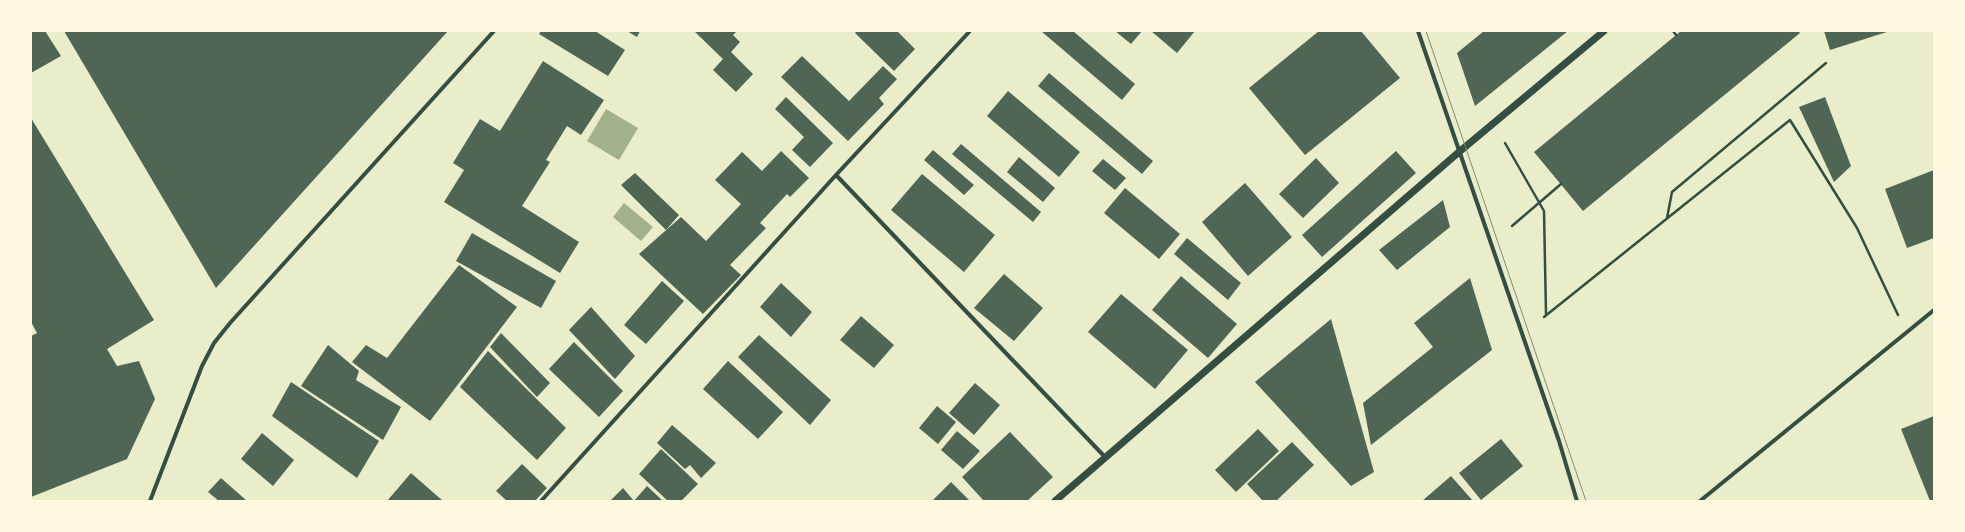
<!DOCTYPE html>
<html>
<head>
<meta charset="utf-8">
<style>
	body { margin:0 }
	#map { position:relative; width:1965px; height:532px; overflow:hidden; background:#e9edc9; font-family:"IBM Plex Sans",sans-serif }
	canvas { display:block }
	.frame { position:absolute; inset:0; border:32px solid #fefae0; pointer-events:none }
</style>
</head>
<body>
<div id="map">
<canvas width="1965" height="532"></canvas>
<div class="frame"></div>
</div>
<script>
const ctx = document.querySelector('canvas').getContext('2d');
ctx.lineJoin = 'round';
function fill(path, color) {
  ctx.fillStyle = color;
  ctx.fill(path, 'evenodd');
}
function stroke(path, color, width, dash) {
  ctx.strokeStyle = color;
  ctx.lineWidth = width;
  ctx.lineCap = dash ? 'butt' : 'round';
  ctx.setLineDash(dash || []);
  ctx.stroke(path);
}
fill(new Path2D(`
	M606,109l32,19 -19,32 -32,-19z
	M624,203l29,24 -12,14 -28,-24z`), '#a3b18a');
fill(new Path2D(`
	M31,31h14l16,25 -30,17z
	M64,31h384l-232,257z
	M541,31h54l30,19 -17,26 -69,-42z
	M627,31h13l-3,6z
	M694,31h43l-4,4 7,7 -9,10 22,22 -17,18 -23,-22 10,-11z
	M857,31h40l18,18 -21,22 -39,-38z
	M1041,31h32l62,53 -13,16z
	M1115,31h27l-11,13z
	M1151,31h44l-18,22z
	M1319,31h42l39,47 -95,77 -56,-67z
	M1484,31h84l-93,75 -18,-53z
	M1681,31h117l2,2 -217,178 -49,-59z
	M1824,31h66l-60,19z
	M802,56l47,45 34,-35 14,13 -18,19 5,6 -36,37 -67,-64z
	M543,61l61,39 -23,35 -14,-9 -21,34 4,2 -28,44 57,36 -19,31 -116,-71 20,-32 -11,-7 27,-44 20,12z
	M1049,73l104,88 -11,13 -104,-88z
	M1008,91l72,61 -21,25 -72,-61z
	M786,97l47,46 -23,24 -18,-17 12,-13 -29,-28z
	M1825,97l26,69 -17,16 -35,-75z
	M31,118l123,202 -47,29 10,17 22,-5 16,38 -28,60 -96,38v-161l6,-3 -6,-11z
	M961,144l80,68 -8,10 -81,-68z
	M933,150l41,35 -10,10 -40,-35z
	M781,151l28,27 -19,19 -3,-3 -27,29 6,5 -36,37 11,10 -38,39 -64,-60 42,-37 25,24 35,-37 -26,-24 27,-28 20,19z
	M1396,151l20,22 -94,84 -20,-22z
	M1019,157l36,31 -12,14 -36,-30z
	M1316,158l23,25 -36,35 -24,-24z
	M1103,159l23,19 -11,12 -23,-19z
	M1934,170v68l-27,10 -22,-59z
	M635,173l44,42 -13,15 -45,-45z
	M922,174l73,61 -31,37 -73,-62z
	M1245,183l47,54 -44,39 -46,-54z
	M1125,188l55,46 -21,25 -55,-46z
	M1443,200l7,27 -53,43 -18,-20z
	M472,233l84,48 -15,27 -85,-47z
	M1187,238l54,45 -13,17 -54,-46z
	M459,265l58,42 -87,114 -78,-59 14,-17 21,13z
	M1004,274l39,34 -29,33 -40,-33z
	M1181,276l56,48 -29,34 -56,-48z
	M1470,278l22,72 -121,95 -8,-42 70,-56 -19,-24z
	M662,281l22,20 -38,43 -22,-19z
	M781,283l31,29 -21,25 -31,-30z
	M1121,294l67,56 -33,39 -67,-57z
	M591,307l44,49 -20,23 -46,-49z
	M861,316l33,29 -20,23 -34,-28z
	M1331,319l43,153 -23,14 -96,-104z
	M501,333l49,50 -13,14 -47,-50z
	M759,335l72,65 -21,25 -72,-68z
	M574,342l49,49 -24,26 -50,-48z
	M328,345l31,26 -3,9 45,27 -18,33 -82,-54z
	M488,351l78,77 -29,32 -77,-73z
	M728,361l55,51 -25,27 -55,-50z
	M291,382l88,59 -22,37 -85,-62z
	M975,383l25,22 -26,30 -25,-22z
	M937,406l19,16 -18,22 -19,-16z
	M1934,416v85h-4l-29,-72z
	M672,425l44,38 -15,15 -11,-13 -5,4 -28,-26z
	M1258,429l21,22 -43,41 -21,-22z
	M957,431l23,20 -17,18 -22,-19z
	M1010,432l43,45 -26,24h-43l-22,-24z
	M262,433l32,27 -21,26 -32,-27z
	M1501,439l22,27 -42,34 -22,-27z
	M1292,442l22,23 -38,36h-13l-16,-17z
	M661,449l37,35 -17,17h-13l-29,-27z
	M522,464l25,24 -12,13h-28l-11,-10z
	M411,473l32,28h-56z
	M1451,476l22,25h-51z
	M221,478l26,23h-28l-11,-9z
	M951,482l19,19h-38z
	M647,486l16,15h-53l13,-13 11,13z`), '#4f6655');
stroke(new Path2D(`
	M1673,31l3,4
	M1505,143l39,68 2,103
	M1667,218l5,-26 154,-129
	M1512,226l49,-42
	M1544,317l246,-197 67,108 41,87`), '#344e41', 2.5);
stroke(new Path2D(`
	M1418,31l141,410 18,60
	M836,175l269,282
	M150,501l52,-135 12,-23 16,-20 264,-292
	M541,501l295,-326 134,-144
	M1700,501l234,-191`), '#344e41', 4);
stroke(new Path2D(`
	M1055,501l404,-349 145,-121`), '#344e41', 7);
stroke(new Path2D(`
	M1426,31l160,470`), '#7c8e77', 1);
</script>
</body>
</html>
